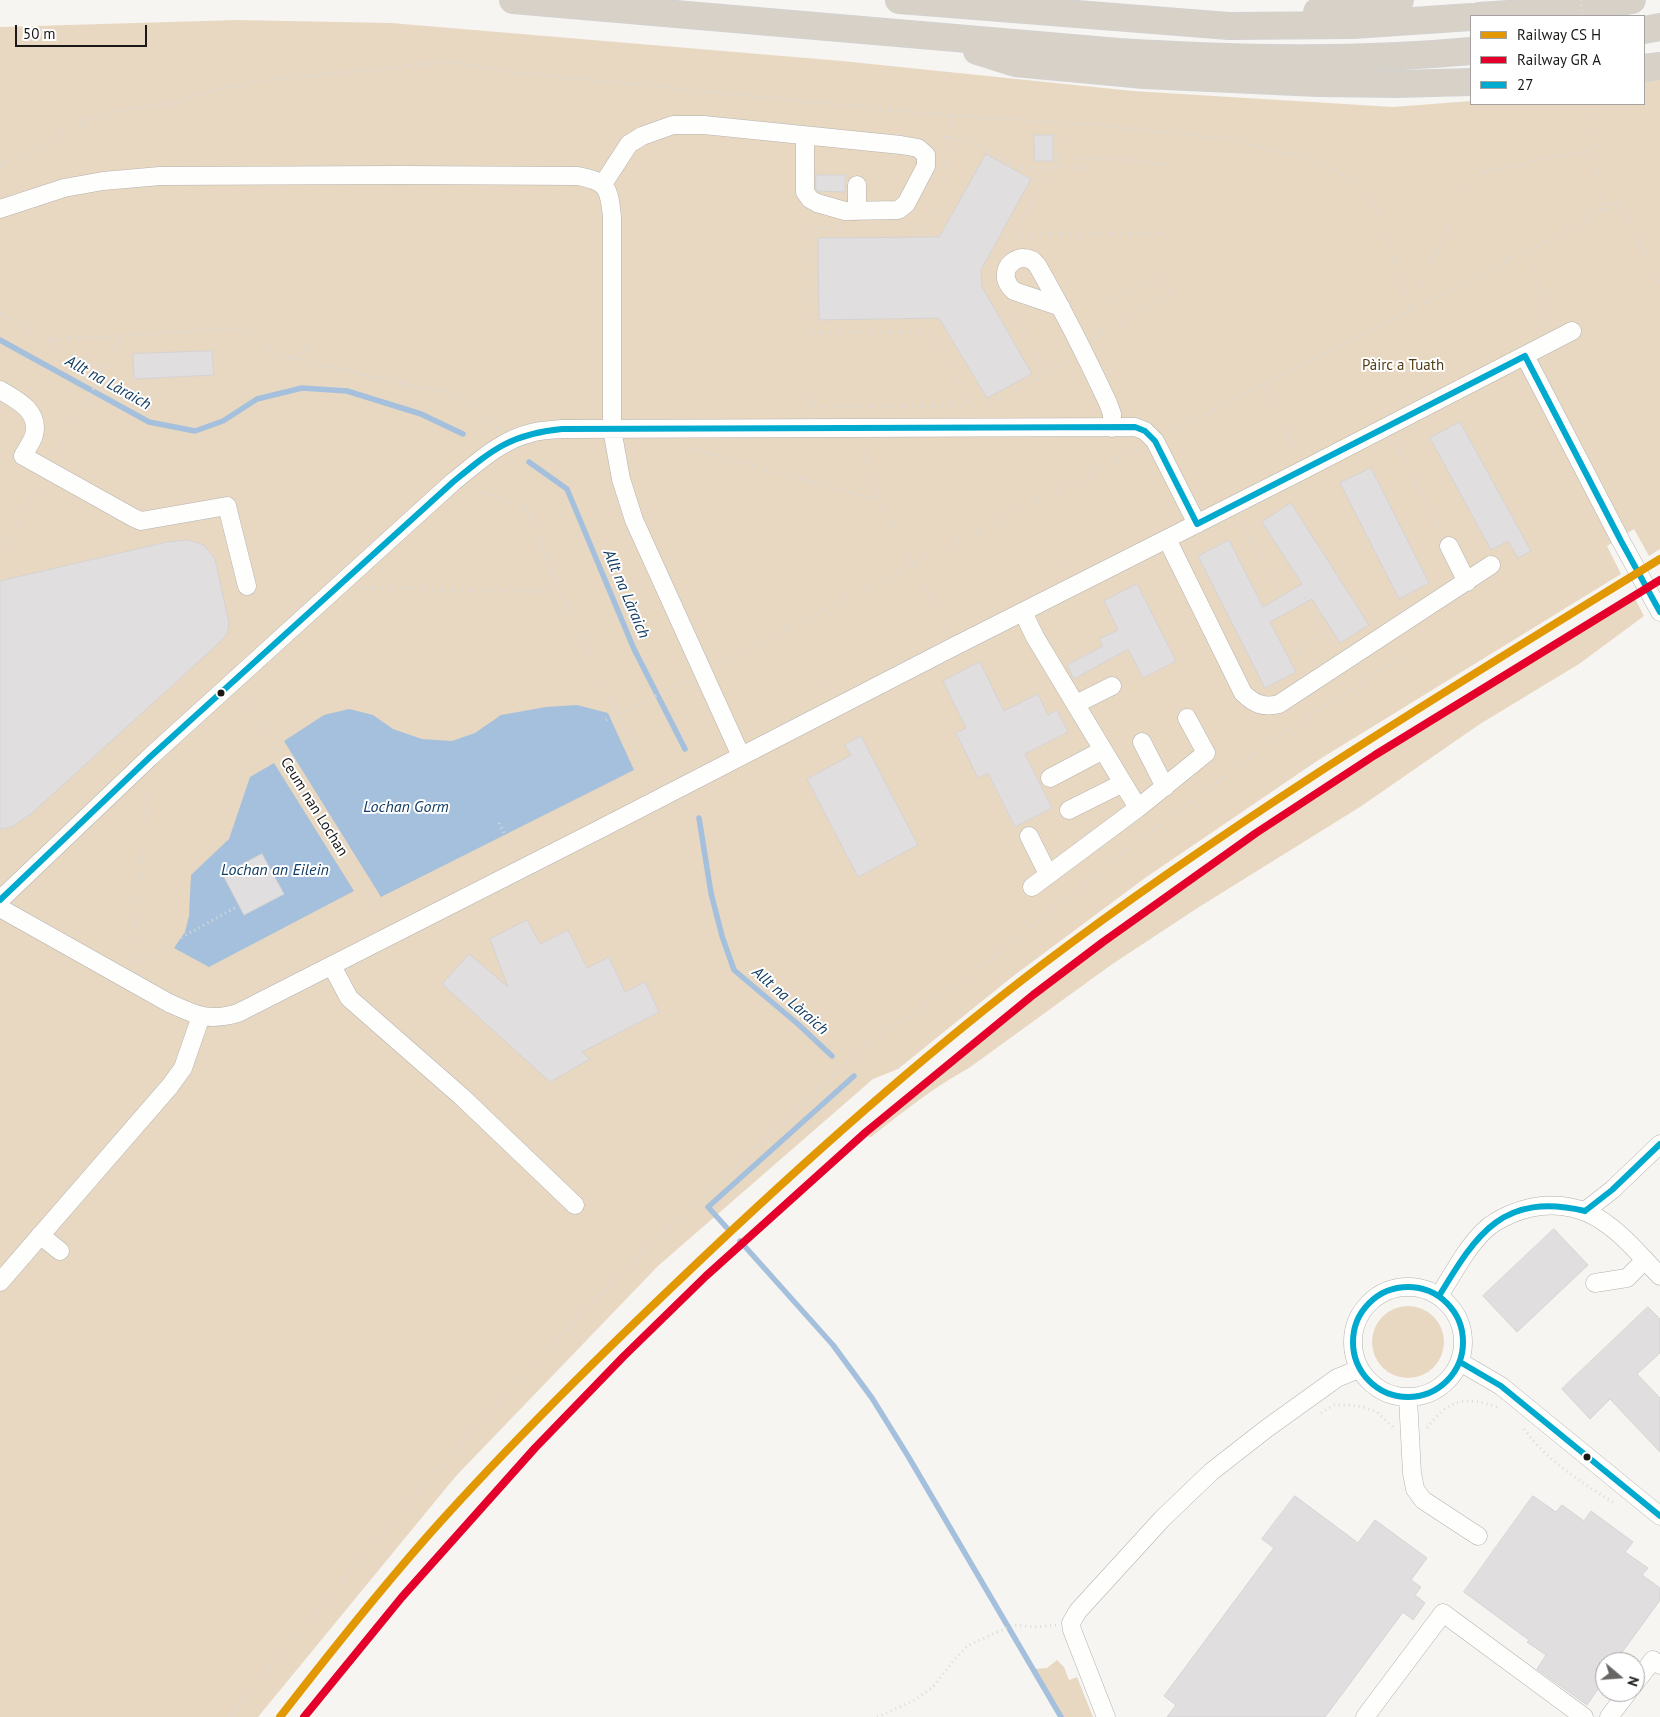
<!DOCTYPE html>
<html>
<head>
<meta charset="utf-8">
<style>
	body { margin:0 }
	#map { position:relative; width:1660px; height:1717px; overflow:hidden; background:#f7f5f2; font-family:"PT Sans",sans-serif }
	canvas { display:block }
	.legend { position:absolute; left:1470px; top:15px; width:175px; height:90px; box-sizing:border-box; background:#fff; border:1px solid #a4a3a2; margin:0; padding:6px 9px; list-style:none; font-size:15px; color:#1b1917 }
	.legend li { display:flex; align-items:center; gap:10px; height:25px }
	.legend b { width:25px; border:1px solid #a4a3a2 }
	.north { position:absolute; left:1595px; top:1652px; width:50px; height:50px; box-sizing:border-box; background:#fff; border:1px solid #a4a3a2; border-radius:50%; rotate:108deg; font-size:14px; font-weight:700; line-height:20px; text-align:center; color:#1b1917 }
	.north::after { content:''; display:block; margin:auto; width:18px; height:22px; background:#686664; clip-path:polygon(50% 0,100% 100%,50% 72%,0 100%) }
	.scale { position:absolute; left:15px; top:25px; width:132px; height:22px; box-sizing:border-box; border:2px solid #1b1917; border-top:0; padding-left:6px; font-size:15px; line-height:18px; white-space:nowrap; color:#1b1917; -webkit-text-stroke:4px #fff; paint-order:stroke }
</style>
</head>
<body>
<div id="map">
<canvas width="1660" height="1717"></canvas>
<ul class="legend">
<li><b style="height:6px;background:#e19802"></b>Railway CS H</li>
<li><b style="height:6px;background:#e4002b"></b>Railway GR A</li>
<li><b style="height:6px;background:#00a9ce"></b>27</li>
</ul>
<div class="north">N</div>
<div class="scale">50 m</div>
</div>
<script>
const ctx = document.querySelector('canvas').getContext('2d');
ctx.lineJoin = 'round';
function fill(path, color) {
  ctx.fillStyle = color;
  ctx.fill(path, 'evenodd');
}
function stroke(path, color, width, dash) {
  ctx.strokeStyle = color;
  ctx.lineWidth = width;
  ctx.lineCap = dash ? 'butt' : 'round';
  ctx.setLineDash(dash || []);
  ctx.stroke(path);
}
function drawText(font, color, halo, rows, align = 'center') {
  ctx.font = font + ' "PT Sans",sans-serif';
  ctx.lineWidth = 4;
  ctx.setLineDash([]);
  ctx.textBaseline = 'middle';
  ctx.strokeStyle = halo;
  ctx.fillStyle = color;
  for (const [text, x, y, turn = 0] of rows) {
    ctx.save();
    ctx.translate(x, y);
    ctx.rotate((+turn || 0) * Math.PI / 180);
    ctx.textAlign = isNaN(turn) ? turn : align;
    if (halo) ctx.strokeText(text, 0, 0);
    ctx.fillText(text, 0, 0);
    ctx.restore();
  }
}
fill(new Path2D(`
	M237,20l154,3 451,38 291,30 260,16 78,-6v3h173v-24l16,-2v471l-11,7 -15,-27 -27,17 14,28 -301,185 -175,119 -133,99 -114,92 -25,10 -215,187 -202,210 -198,241h-258v-1690z
	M1633,595l11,21 -65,48 -99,60 -120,83 -161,100 -88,58 -142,103c-35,19 -66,44 -98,69l-12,-2c74,-63 150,-126 229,-184 39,-30 80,-57 121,-84 139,-95 282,-183 424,-272z
	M1372 1342a36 36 0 1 1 72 0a36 36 0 1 1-72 0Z
	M1057,1660l7,7 5,13 8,-3 16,40h-30l-28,-48 12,-1z`), '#e8d8c2');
fill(new Path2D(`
	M577,705l31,8 26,57 -253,127 -97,-156 40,-26 25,-6 24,6 20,14 29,10 30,2 23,-8 26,-18 45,-8z
	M274,763l80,128 -145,76 -35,-19 11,-16 4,-16 2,-41 38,-36 21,-62z`), '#a5c0dc');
stroke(new Path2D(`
	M0,340l149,82 46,9 28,-10 34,-22 45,-11 45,3 74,23 42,20
	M529,462l38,27 67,160 51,100
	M699,818l12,75 11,43 12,34 65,55 33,31
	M727,1228l-19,-21 146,-131
	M740,1241l93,104 39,53 36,58 153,261`), '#a5c0dc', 5.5);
const building = new Path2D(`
	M1034,135h19v26h-18z
	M986,154l45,25 -50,91 1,17 50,87 -45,24 -48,-80 -120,2 -1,-82 121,-1z
	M816,175h29v17l-28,-1 -1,-2z
	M212,351l2,24 -80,4 -1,-25z
	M1460,422l71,129 -13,7 -10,-17 -17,9 -61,-112z
	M1371,468l58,115 -30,16 -59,-116z
	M1291,503l78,122 -29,18 -28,-44 -42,23 26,50 -31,16 -67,-132 31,-16 34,67 39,-23 -40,-62z
	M188,540l16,5 11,14 14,64 -2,11 -9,10 -186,169 -20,14 -12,2v-248l167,-39z
	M1137,584l39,77 -33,17 -15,-29 -54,30 -7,-14 36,-19 -4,-7 19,-9 -14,-29z
	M980,662l24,49 34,-17 10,21 9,-5 11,22 -43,22 27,54 -37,19 -27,-54 -10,5 -22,-45 10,-5 -23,-47z
	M861,736l57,109 -60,32 -51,-98 44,-24 -6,-10z
	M262,854l22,40 -40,21 -21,-40z
	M527,920l13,24 28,-14 19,38 22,-11 16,35 20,-10 14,30 -77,40 8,7 -40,23 -108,-98 27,-30 39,33 -18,-48z
	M1554,1229l34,36 -71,67 -34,-36z
	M1648,1307l12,12v34l-23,21 23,24v54l-50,-53 -20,20 -28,-30z
	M1295,1496l63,47 17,-23 52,38 -16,22 10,7 -6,8 10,8 -12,17 -10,-8 -78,105h-158l9,-12 -12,-9 110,-148 -12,-9z
	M1533,1496l23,16 6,-7 22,16 7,-10 42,31 -8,10 23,16 -6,7 18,13v12l-45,62h-10v17l-18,26 -50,-36 9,-14 -19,-13 2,-2 -65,-48z`);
fill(building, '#e0dede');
stroke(building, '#d5d3d3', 1);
const minor = new Path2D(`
	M603,184l26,-40 13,-8 31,-11h31l197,20 17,3 8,7v11l-20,38 -8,6 -53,1 -28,-8 -7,-4 -5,-7v-57
	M0,209l64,-21 39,-7 57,-5 240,-1 178,1c30,6 31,12 34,41v212l9,50 13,41 107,236
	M857,211v-26
	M1061,307l-47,-16c-25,-22 13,-49 26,-21 25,44 47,88 68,133l4,11v14
	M1525,356l96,185 39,71
	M0,390c17,10 40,21 34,45 -2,7 -8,15 -11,21l111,62 7,3 86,-15 20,80
	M1167,539l76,154c11,11 21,15 36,11l212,-139
	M1449,546l18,36
	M1023,612l12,25 103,171 68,-55 -19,-35
	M1076,704l36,-18
	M1142,742l23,45
	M1050,778l53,-28
	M1069,810l54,-27
	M1029,836l19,38
	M1032,887l106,-79
	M0,900l150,-143 303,-275c24,-19 48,-42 78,-49 10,-3 21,-3 31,-4l573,-2 10,4 10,10 42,83
	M0,908l169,95c26,12 39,19 69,10l364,-185 353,-182 350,-177 267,-138
	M332,966l17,32 113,99 113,108
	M1585,1211l27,-21 48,-46
	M40,1235l20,16
	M0,1282l170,-196 13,-18 18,-52
	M1595,1283l32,-5 18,-18
	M1353 1342a55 55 0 1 1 110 0a55 55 0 1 1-110 0Z
	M1439,1296c14,-22 27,-48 46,-66 7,-7 17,-12 26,-16 33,-14 69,-11 97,11 20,14 35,34 52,51
	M1460,1362l41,24 159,130
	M1408,1398l4,75 3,16 8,11 55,36
	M1635,1683l18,-23 7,5
	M1106,1717l-34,-87 -1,-7 7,-12 84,-92 49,-47 55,-43 71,-51 22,-9
	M1365,1717l78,-104 141,104
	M1609,1717l19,-25`);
const highway = new Path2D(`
	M513,0l606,52c117,7 235,10 352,-1
	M899,0l330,26 124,-1 118,-8
	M1317,12l83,-12
	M1479,16l102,-7 51,-9
	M1644,30l16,-3
	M977,51l38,12 129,12 174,8 80,1 73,-2
	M1644,68l16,-2`);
stroke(minor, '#b4b2af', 19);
stroke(highway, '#d3d2d0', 28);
stroke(new Path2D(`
	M1591,104l11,106
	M939,137l30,4 50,27h63v-10l36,1 47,6
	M0,166l89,-47 21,-6 63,-10 59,-17 28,-5 182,-19h18l40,9 452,45 134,8 107,11 36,4 73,18 31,12 21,14 16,16 12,18 25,85 34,77
	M1059,168l2,-45
	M907,223l16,7 19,-36 10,-78
	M839,229l-30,-1 2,179 161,-1 3,4
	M1015,235l152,-2
	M1011,243l39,-75
	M1537,246l-3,33 14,30 -9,19
	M1011,308l36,65
	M1410,309l54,-117 10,-15 9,-5 112,-23
	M0,313l103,58
	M810,333l120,-1 42,74
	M1094,338l14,-9 63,-32 -11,-21 -62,34
	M48,340l191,-12 11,3 12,13 16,11 176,40c18,8 30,19 44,33
	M292,358l18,-13
	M1262,385l36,70
	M981,410l88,-49
	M1170,433l371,-190 78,-42 41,81
	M1395,440l46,91
	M864,443v11l5,25 78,154
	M684,447l195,53
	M56,455l67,-119
	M470,488l55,19 36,85 88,192
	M1239,520l43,75
	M1060,552l10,19
	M0,555l40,-71
	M362,588l199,4
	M1305,598l30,49
	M1296,652l30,-19
	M717,663l423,-214
	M818,674l11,20
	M243,696l143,225
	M606,720l82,-40
	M835,726l3,7
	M499,823l16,31
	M132,962l38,-18 68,-38
	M132,963l16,-181
	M1321,1413l13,-8h14l15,2 14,5 16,15
	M1427,1428c22,-29 38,-33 72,-20
	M1524,1429c23,32 57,53 90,74
	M229,1717l208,-248 161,-173 103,-98 138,-128 39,-35 28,-15 86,-62 125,-100 170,-127 117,-76
	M877,1717l38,-17 18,-13 21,-27 13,-14 46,-21 22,2 21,-2`), '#dbdbd9', 3, [1, 4]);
stroke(minor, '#fefefd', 18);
stroke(highway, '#d8d1c8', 26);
stroke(new Path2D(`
	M1581,0l1,16`), '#dbdbd9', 3, [1, 4]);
stroke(new Path2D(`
	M1525,356l96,185 39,71
	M1197,524l328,-168
	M0,900l150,-143 303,-275c39,-32 57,-48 109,-53l573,-2 10,4 10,10 42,83
	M1585,1211l27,-21 48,-46
	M1353 1342a55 55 0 1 1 110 0a55 55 0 1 1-110 0Z
	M1439,1296c38,-63 64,-104 146,-85
	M1460,1362l41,24 159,130`), '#00a9ce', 6);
stroke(new Path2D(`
	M280,1717c52,-67 105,-134 162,-197 86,-95 177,-183 270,-271 106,-100 215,-197 331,-285 197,-149 408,-276 617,-405`), '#e19802', 8);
stroke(new Path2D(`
	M304,1717l98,-120 133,-149 89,-92 82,-80 160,-144 167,-137 70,-53 153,-109 119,-78 285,-175`), '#e4002b', 8);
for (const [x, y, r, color] of [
	[221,693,4.5,"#1b1917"],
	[1587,1457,4.5,"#1b1917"]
]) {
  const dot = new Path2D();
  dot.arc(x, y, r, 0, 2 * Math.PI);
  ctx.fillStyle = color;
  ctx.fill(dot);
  stroke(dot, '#fff', 2);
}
drawText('15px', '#543c16', '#fff', [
	["Pàirc a Tuath",1403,366]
]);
drawText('15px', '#1b1917', '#fff', [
	["Ceum nan Lochan",314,807,58]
]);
drawText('italic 16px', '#123d64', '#fff', [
	["Allt na Làraich",108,383,29],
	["Allt na Làraich",626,594,67],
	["Lochan Gorm",406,807],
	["Lochan an Eilein",275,870],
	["Allt na Làraich",790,1001,41]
]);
</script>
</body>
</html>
